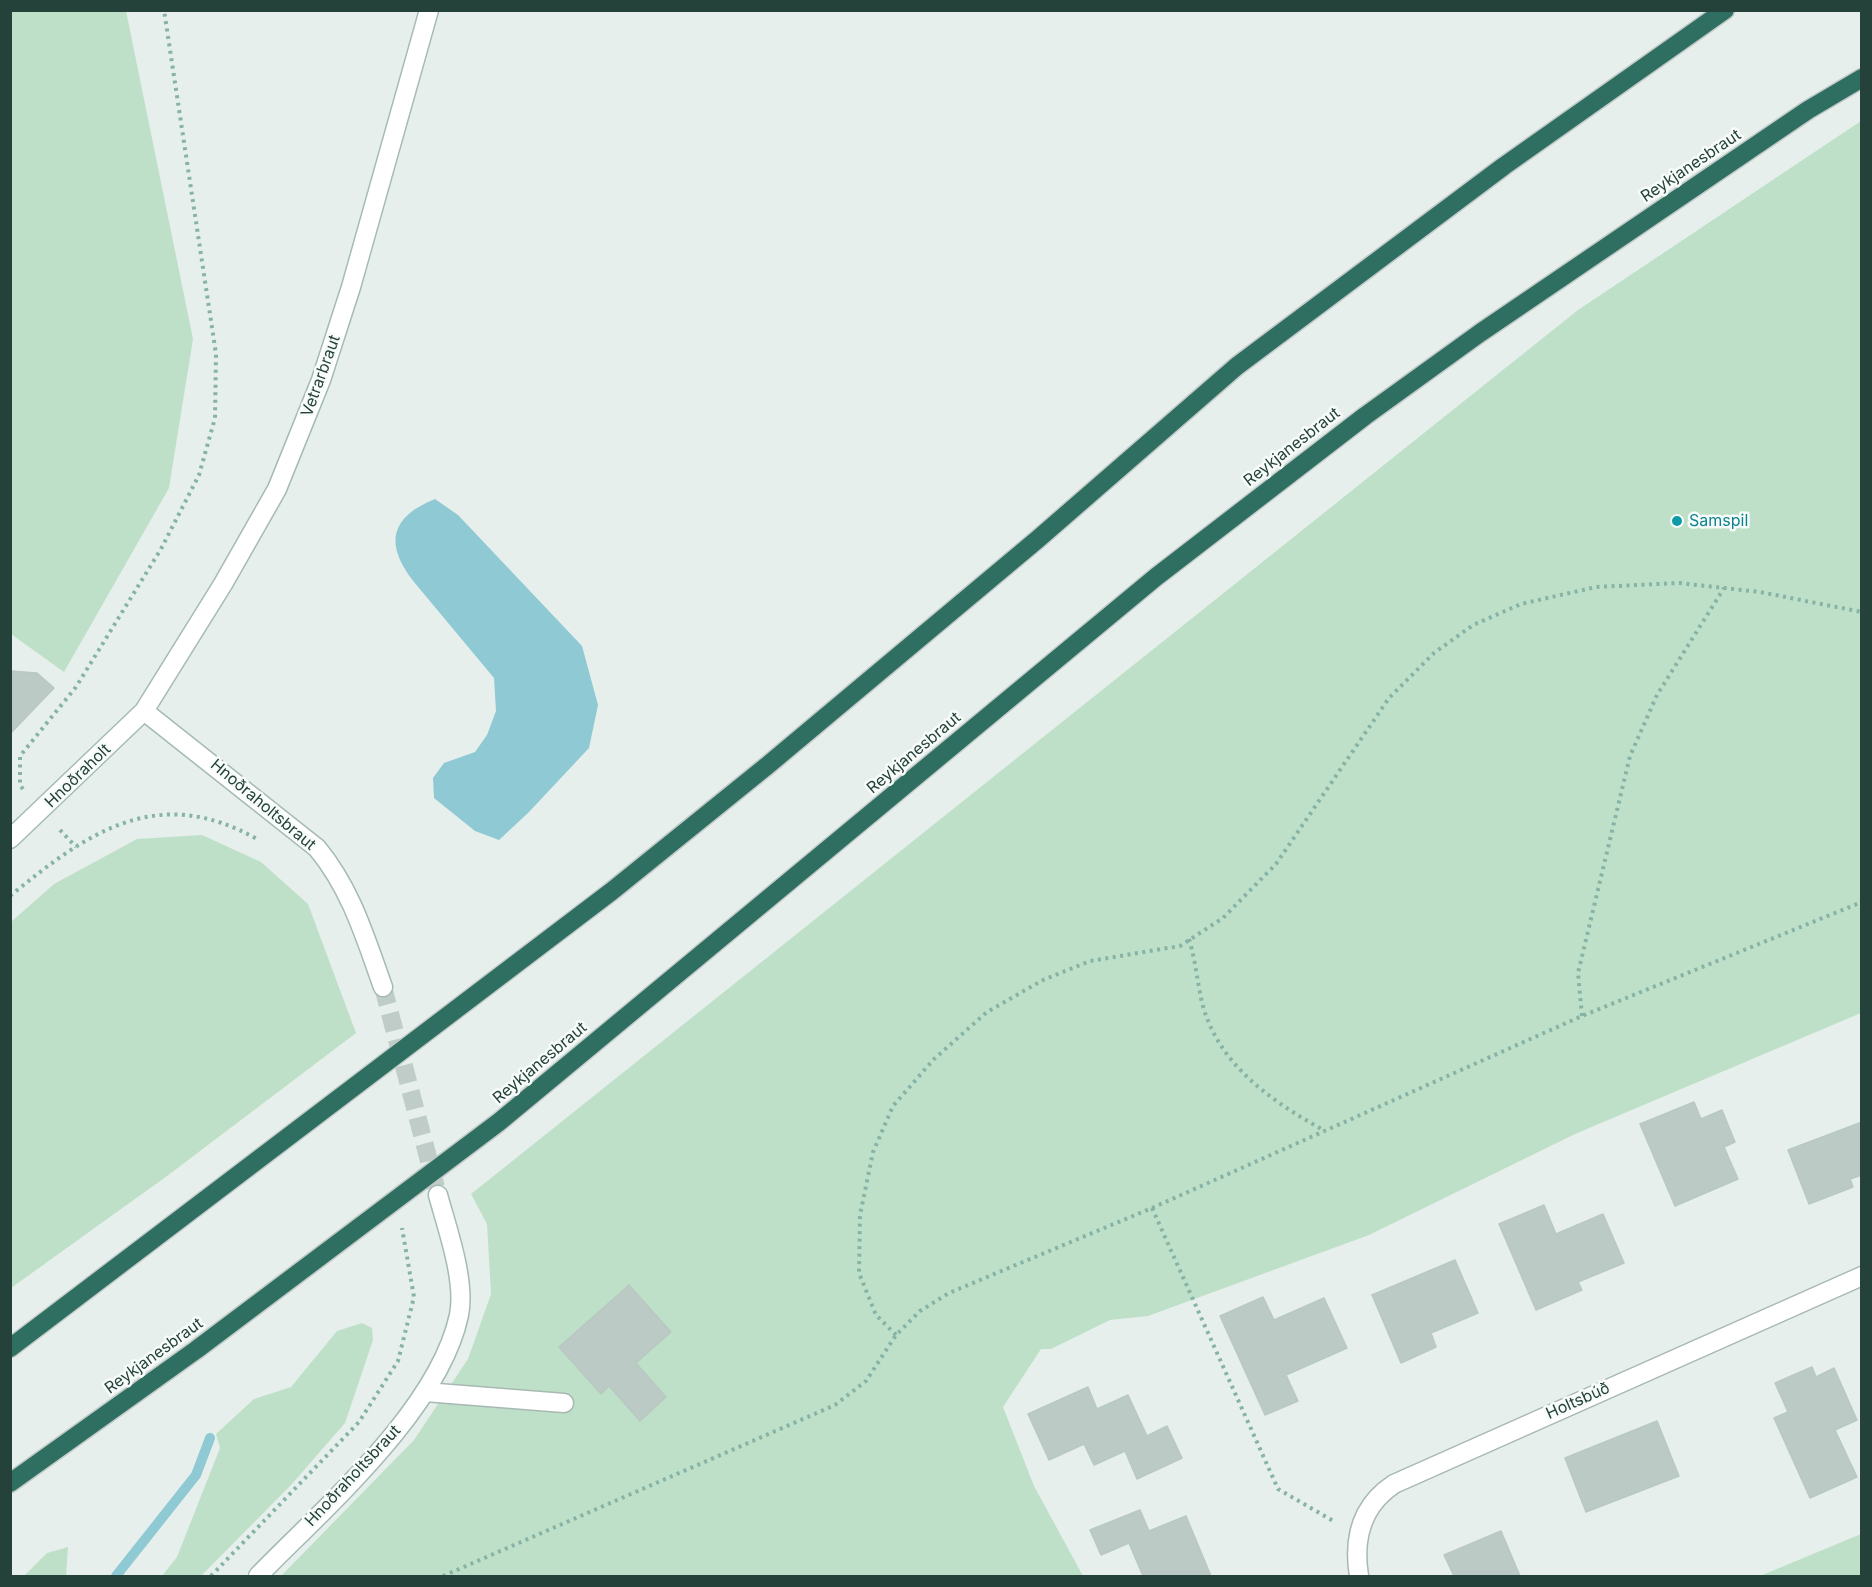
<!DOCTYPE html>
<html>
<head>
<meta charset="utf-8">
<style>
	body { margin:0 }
	#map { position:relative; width:1872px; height:1587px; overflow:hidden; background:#e6efeb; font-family:Inter,sans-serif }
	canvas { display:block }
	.frame { position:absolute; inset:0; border:12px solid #24423a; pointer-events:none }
</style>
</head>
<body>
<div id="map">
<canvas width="1872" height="1587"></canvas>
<div class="frame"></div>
</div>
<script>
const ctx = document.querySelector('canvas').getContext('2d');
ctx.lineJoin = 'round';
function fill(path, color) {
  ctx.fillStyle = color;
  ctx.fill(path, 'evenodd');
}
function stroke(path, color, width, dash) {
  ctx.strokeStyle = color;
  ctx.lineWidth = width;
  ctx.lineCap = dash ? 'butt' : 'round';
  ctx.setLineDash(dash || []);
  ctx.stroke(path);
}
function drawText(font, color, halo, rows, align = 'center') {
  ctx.font = font + ' Inter,sans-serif';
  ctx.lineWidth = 5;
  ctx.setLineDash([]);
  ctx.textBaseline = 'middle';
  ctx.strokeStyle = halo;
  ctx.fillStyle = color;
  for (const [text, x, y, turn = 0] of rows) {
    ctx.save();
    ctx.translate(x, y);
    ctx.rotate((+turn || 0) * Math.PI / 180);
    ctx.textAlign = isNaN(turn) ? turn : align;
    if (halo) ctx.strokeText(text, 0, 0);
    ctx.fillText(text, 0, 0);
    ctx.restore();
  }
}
fill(new Path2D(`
	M11,10l115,1 67,328 -24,149 -105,184 -53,-38z
	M1861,121v892l-286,121 -206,101 -221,81 -38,4 -59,29h-10l-38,58 31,79 49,90h-802l133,-136 54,-81 23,-65 -4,-70 -16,-30 1107,-884z
	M202,835l59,27 47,42 48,129 -189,143 -156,112v-366l43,-38 83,-45z
	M362,1323l10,5 1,12 -28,83 -54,62 -90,91h-39l15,-19 43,-109 -4,-14 38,-35 37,-12 46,-56z
	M1861,1534v42h-101z
	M68,1547l-2,29h-42l23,-23z`), '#bfe0c8');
fill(new Path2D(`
	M435,499l23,16 124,131 16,59 -9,43 -61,65 -29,27 -24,-9 -41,-33 -1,-20 11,-15 31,-11 12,-17 9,-24 -2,-33 -80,-96c-30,-38 -24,-65 21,-83z`), '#8ec9d4');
stroke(new Path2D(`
	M116,1576l80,-101 14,-37`), '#8ec9d4', 10);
const building = new Path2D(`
	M10,671l27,2 17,15 -44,46z
	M1694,1102l7,17 21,-9 13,32 -11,5 14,32 -63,27 -35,-82z
	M1862,1122v53l-12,4 3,8 -44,17 -21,-54z
	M1544,1205l12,29 47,-20 21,49 -46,19 4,8 -46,20 -37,-86z
	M1455,1260l23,53 -47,20 5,14 -35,16 -29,-68z
	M629,1285l42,47 -35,31 30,34 -26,24 -31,-35 -8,8 -42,-47z
	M1263,1297l11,23 50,-22 23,50 -61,27 12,26 -33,14 -45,-99z
	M1812,1367l4,10 18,-9 23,52 -22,10 22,47 -47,21 -36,-80 14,-6 -13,-29z
	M1088,1387l9,22 31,-14 19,41 20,-10 15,32 -45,21 -12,-28 -31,14 -10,-21 -35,16 -21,-46z
	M1657,1421l22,55 -93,36 -21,-54z
	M1140,1510l9,21 37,-15 25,60h-68l-14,-33 -28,12 -11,-25z
	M1501,1531l19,45h-66l-10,-21z`);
fill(building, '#bbcac4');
stroke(building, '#b8c9c2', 1.5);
stroke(new Path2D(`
	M383,987l55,208`), '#bfccc8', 18, [18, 9]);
const lane = new Path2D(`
	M425,1392l139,11`);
const street = new Path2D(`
	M1359,1576c-6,-37 2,-70 35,-92l468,-208`);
const secondary = new Path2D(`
	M144,711l173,137c34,41 48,89 66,139
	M10,839l134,-128 79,-127 54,-95 44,-109 30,-93 78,-277
	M258,1576c65,-67 181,-166 201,-261 7,-34 -12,-87 -21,-120`);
const highway = new Path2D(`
	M10,1348l602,-457 156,-126 270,-226 199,-173 267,-200 221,-156
	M10,1483l186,-133 303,-228 657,-545 209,-161 115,-83 328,-223 54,-32`);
stroke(lane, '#a8b8b2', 21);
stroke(street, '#a8b8b2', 21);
stroke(secondary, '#a4bbb3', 21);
stroke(highway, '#c2cac8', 21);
stroke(new Path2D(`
	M23,789l-3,-4v-29l56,-69 85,-138 38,-74 16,-57 1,-64 -52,-344
	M60,830l16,17
	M10,896c78,-64 147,-113 247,-57
	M1189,939c6,20 8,39 12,59 14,65 70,103 124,133
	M1582,1016l-4,-43 52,-217 27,-61 67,-107
	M1152,1208l126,281 57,33
	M896,1335l-20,-20 -17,-42 1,-58 13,-63 20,-46 41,-47 53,-47 56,-32 47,-19 90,-15 43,-28 53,-54 113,-166 45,-45 39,-28 48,-21 75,-17 83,-4 81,9 102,20
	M211,1576l148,-154 39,-61 16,-64 -12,-69
	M443,1576l392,-171 31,-24 30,-46 24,-24 29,-18 203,-85 430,-192 280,-114`), '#86b3a5', 4, [3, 4.5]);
stroke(lane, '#fff', 18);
stroke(street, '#fff', 18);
stroke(secondary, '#fff', 18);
stroke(highway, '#2f6f62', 18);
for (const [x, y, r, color] of [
	[1677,521,6,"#0f9aa8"]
]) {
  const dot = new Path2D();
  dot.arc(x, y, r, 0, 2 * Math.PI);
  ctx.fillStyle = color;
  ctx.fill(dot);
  stroke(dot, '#f7fbf9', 2);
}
drawText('16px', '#24423a', '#f7fbf9', [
	["Reykjanesbraut",1691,166,-34],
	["Vetrarbraut",321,376,-70],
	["Reykjanesbraut",1292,447,-38],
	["Reykjanesbraut",914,753,-40],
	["Hnoðraholt",78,776,-44],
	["Hnoðraholtsbraut",263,805,40],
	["Reykjanesbraut",540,1063,-40],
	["Reykjanesbraut",154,1356,-36],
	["Holtsbúð",1578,1401,-24],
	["Hnoðraholtsbraut",353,1476,-47]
]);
drawText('16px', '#0d838f', '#f7fbf9', [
	["Samspil",1689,521]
], 'left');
</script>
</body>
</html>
